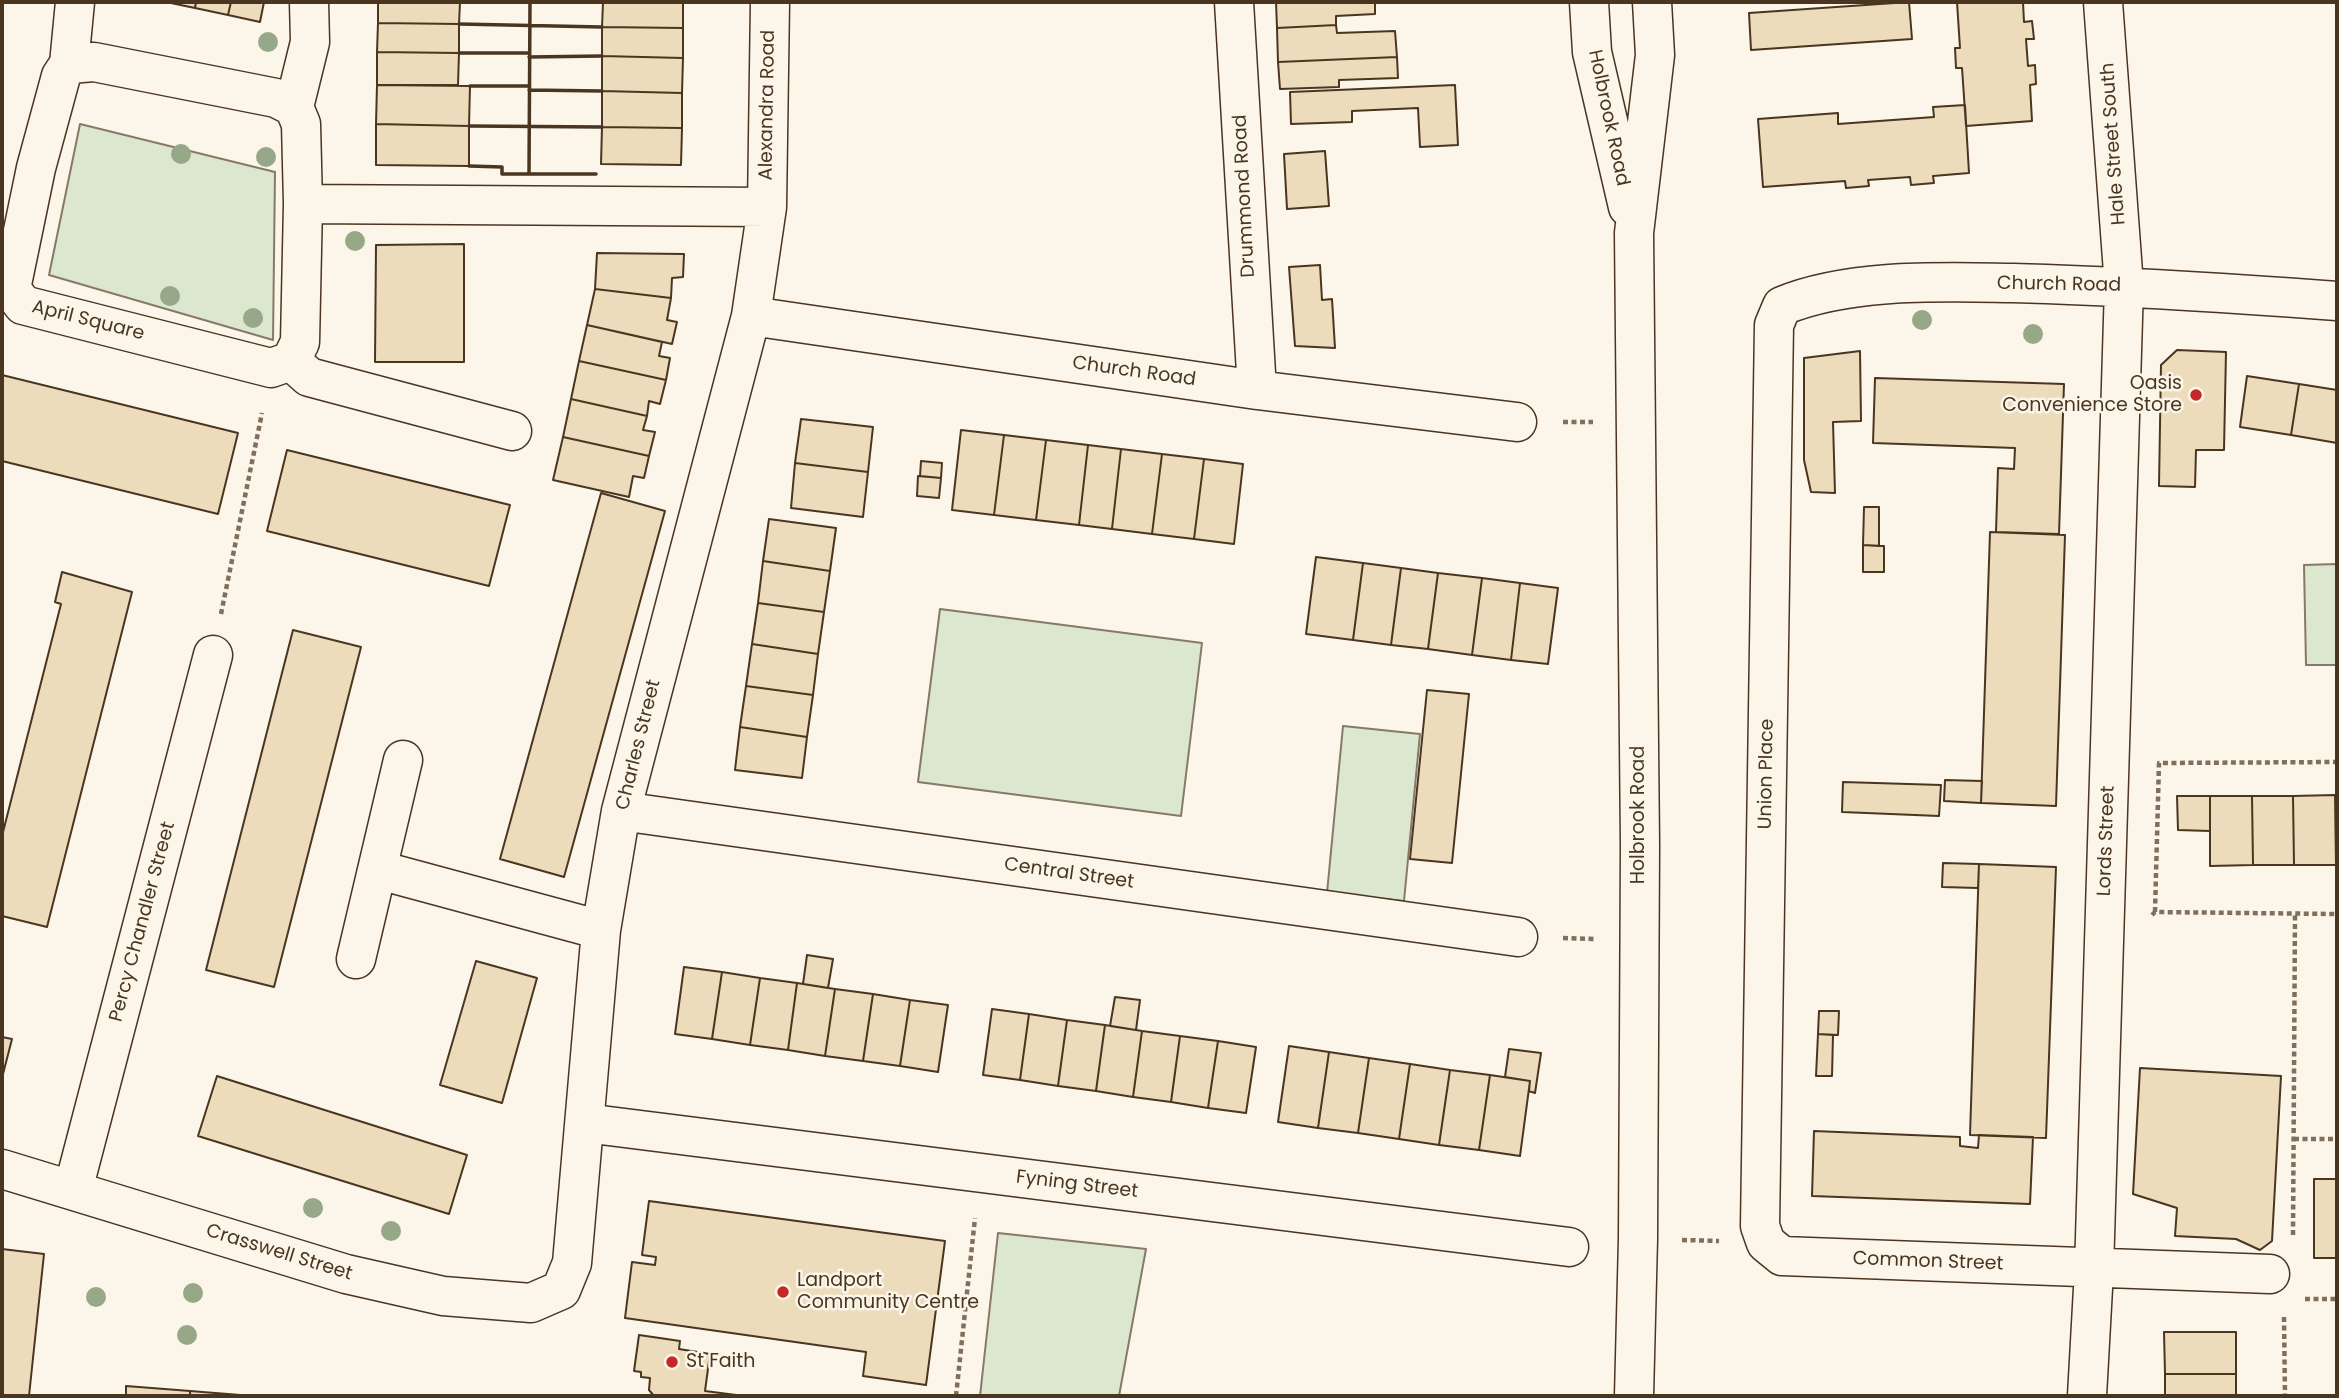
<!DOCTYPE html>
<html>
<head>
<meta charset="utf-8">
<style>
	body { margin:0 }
	#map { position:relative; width:2339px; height:1398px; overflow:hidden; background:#fbf6e9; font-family:Poppins,sans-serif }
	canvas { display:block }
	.frame { position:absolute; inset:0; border:4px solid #4a3520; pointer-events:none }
</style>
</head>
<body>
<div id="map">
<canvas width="2339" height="1398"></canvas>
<div class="frame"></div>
</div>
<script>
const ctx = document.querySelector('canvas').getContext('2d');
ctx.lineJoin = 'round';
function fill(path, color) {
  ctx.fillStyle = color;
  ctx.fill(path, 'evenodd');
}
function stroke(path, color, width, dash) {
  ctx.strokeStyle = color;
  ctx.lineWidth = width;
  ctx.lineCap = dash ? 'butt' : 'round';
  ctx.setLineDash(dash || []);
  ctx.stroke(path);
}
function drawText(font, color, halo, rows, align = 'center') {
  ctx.font = font + ' Poppins,sans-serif';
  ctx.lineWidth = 5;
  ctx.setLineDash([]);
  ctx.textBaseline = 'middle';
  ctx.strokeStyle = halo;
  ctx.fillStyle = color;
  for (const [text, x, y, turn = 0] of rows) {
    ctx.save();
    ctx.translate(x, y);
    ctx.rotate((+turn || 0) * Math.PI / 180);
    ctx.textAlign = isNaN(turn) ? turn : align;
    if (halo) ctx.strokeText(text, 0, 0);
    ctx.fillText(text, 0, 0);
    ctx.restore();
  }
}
const green = new Path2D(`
	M80,124l195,48 -2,168 -224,-65z
	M2337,564v101h-31l-2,-100z
	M940,609l262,34 -21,173 -263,-34z
	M1343,726l77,8 -16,167 -77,-8z
	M998,1233l148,16 -27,147h-139z`);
fill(green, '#dce7d0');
stroke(green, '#887966', 2);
const building = new Path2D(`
	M166,2h30l-1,6z
	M196,2h35l-3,13 -33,-7z
	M231,2h33l-4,20 -32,-7z
	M378,2h82l-1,22 -81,-1z
	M603,2h80v26l-81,-1z
	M1276,2h99v12l-39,2v9l-59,3z
	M1909,2l3,37 -161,11 -2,-37z
	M1957,2h66l1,20 8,-1 2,18h-8l2,27 7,-1 1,19 -6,1 2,36 -66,5 -4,-58h-6l-1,-20h5z
	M378,23l81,1v29l-82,-1z
	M1336,25l1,8 58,-2 2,26 -119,5 -1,-34z
	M602,27l81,1v30l-81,-2z
	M377,52l82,1 -1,32h-81z
	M602,56l81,2 -1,35 -80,-2z
	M1397,57l1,21 -59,2v7l-59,2 -2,-27z
	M377,85l93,1 -1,40 -93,-2z
	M1455,85l3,60 -38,2 -2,-39 -66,3v11l-61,2 -1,-32z
	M602,91l80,2v35l-80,-1z
	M1965,105l4,68 -36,3 1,7 -23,2 -1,-8 -42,3 1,6 -23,2 -1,-7 -82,6 -5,-68 80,-6v11l96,-7 -1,-10z
	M376,124l93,2v40l-93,-1z
	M602,127l80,1 -1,37 -80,-1z
	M1325,151l4,55 -42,3 -3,-55z
	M464,244v118h-89l1,-117z
	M597,253l87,1 -1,23 -11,1 -1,20 -76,-9z
	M1320,265l2,35 10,-1 3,49 -40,-2 -6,-79z
	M595,289l76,9 -4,22 10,2 -5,22 -85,-19z
	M587,325l75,17 -3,14 11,2 -4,22 -87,-19z
	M2177,350l49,2 -2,98h-28l-1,37 -36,-1 2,-121z
	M1860,351l1,70 -28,1 2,71 -24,-1 -7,-32v-102z
	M579,361l87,19 -6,24 -11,-3 -2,15 -76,-17z
	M2,375l236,58 -20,81 -216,-53z
	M2247,376l52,8 -8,51 -51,-8z
	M1875,378l189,6 -5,150 -63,-2 2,-64 16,1 1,-21 -142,-5z
	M2299,384l38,6v53l-46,-8z
	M571,399l76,17 -4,14 12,2 -6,24 -86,-19z
	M801,419l72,8 -5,45 -73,-9z
	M961,430l43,5 -10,80 -42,-5z
	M1004,435l42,5 -10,80 -42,-5z
	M563,437l86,19 -5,22 -11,-2 -4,21 -76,-17z
	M1046,440l42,5 -9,80 -43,-5z
	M1088,445l33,4 -9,80 -33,-4z
	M1121,449l41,5 -10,80 -40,-5z
	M287,450l223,55 -21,81 -222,-55z
	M1162,454l42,5 -10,80 -42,-5z
	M1204,459l39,5 -9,80 -40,-5z
	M921,461l21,2 -1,15 -21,-2z
	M795,463l73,9 -5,45 -72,-9z
	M918,476l23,2 -2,20 -22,-2z
	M601,493l64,18 -101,366 -64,-18z
	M1864,507h15v39l-16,-1z
	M769,519l67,9 -6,43 -67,-10z
	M1990,532l75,3 -9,271 -75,-3z
	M1863,545l21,1v26h-21z
	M1316,557l47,6 -10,77 -47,-6z
	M763,561l67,10 -6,41 -66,-9z
	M1363,563l38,5 -10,77 -38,-5z
	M1401,568l37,5 -10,76 -37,-4z
	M62,572l70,20 -85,335 -45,-11v-80l59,-232 -6,-2z
	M1438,573l44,5 -10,77 -44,-6z
	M1482,578l38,5 -9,77 -39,-5z
	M1520,583l38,5 -10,76 -37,-4z
	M758,603l66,9 -6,42 -66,-10z
	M293,630l68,17 -87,340 -68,-17z
	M752,644l66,10 -5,41 -67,-9z
	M746,686l67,9 -6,42 -67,-10z
	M1427,690l42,4 -17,169 -42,-4z
	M740,727l67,10 -5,41 -67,-8z
	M1945,780l37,1 -1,22 -37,-2z
	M1843,782l98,3 -2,31 -97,-4z
	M2335,795l1,70h-42l-1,-69z
	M2335,795h2v70h-1z
	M2177,796h33v35l-32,-1z
	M2210,796h42l1,69 -43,1z
	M2252,796h41l1,69h-41z
	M1943,863l36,1 -1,24 -36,-1z
	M1979,864l77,3 -10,271 -76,-3z
	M807,955l26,4 -5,29 -25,-4z
	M476,961l61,17 -35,125 -62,-18z
	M684,967l38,5 -10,67 -37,-5z
	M722,972l38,6 -10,67 -38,-6z
	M760,978l37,5 -9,67 -38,-5z
	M797,983l38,6 -10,67 -37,-6z
	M835,989l38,5 -10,67 -38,-5z
	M873,994l37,6 -10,66 -37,-5z
	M1115,997l25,3 -4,30 -26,-4z
	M910,1000l38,5 -10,67 -38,-6z
	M992,1009l37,5 -9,66 -37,-5z
	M1819,1011h20l-1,24 -20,-1z
	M1029,1014l38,6 -9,66 -38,-6z
	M1067,1020l38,5 -9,66 -38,-5z
	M1105,1025l37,6 -9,66 -37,-6z
	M1142,1031l38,5 -9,66 -38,-5z
	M1818,1034l15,1 -1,41h-16z
	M1180,1036l38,5 -10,67 -37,-6z
	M2,1037l10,2 -10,39z
	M1218,1041l38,6 -10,66 -38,-5z
	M1289,1046l40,6 -11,76 -40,-6z
	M1509,1049l32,4 -6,40 -6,-2 1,-10 -25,-4z
	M1329,1052l40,6 -11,75 -40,-5z
	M1369,1058l41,6 -11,75 -41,-6z
	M1410,1064l40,6 -11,75 -40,-6z
	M2140,1068l141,8 -9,165 -12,9 -24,-11 -61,-3 2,-28 -44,-14z
	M1450,1070l40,5 -11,75 -40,-5z
	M1490,1075l40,6 -10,75 -41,-6z
	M217,1076l250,79 -18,59 -251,-78z
	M1814,1131l146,6v9l18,2 1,-13 54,2 -3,67 -218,-8z
	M2314,1179h23v79h-23z
	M649,1201l296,40 -19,144 -63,-9 3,-24 -241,-34 7,-56 23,3 1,-8 -14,-2z
	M2,1249l42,5 -15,142 -27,-1z
	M2164,1332h72v42h-71z
	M639,1335l41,6 -1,8 31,5 -5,37 39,5h-90l-5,-6 1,-12 -9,-1v-5l-7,-1z
	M2165,1374h71v22h-71z
	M126,1386l64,5v5h-64z
	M190,1391l63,5h-63z`);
fill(building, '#ecdcbc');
stroke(building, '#4a3520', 2);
const street = new Path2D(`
	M1234,2l23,388
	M69,64l6,-62
	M294,107l-18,-9 -182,-36 -25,2 -8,12 -25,92 -25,121 12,16 248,63 20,-7 9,-19 3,-138 -2,-80 -7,-17 16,-65 -1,-40
	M303,204l464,3
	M751,316l506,74 260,32
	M291,361l18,16 203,54
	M621,811l897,126
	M379,870l222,60
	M356,959l47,-199
	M585,1123l984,124
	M2,1169l344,105 97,22 88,7 30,-13 11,-27 29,-333 20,-119 130,-495 16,-109 3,-205
	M73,1190l140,-535
	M2270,1274l-488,-18 -16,-13 -6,-17 14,-901 8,-19c69,-28 158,-24 231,-23 109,3 216,10 324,18
	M2087,1396l7,-126 30,-984 -21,-284`);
const primary = new Path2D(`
	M1589,2l3,50 36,155
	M1634,1396l4,-157 2,-393 -6,-613 21,-178 -3,-53`);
stroke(street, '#4a3520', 41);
stroke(primary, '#4a3520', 41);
stroke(new Path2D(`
	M1563,422h30
	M221,614l41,-201
	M2155,912l4,-149 178,-1
	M2152,915l3,-3 182,2
	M1563,938l33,1
	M2294,1139h43
	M2293,1235l2,-321
	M1682,1240l37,1
	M2305,1299h32
	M2284,1317l1,79
	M956,1396l19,-178`), '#7f6f5c', 4.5, [5, 3.5]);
stroke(street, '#fbf6e9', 38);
stroke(primary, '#fbf6e9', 38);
stroke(new Path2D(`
	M459,24l143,3
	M459,53h70
	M529,57l73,-1
	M470,86h59
	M529,90l73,1
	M469,126l133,1
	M469,166l33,1v7h94
	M529,174l1,-172`), '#4a3520', 3.5);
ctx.fillStyle = '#96a887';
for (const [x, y] of [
	[268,42],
	[181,154],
	[266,157],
	[355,241],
	[170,296],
	[253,318],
	[1922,320],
	[2033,334],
	[313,1208],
	[391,1231],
	[193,1293],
	[96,1297],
	[187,1335]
]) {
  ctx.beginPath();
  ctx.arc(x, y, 10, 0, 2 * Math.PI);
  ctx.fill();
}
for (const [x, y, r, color] of [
	[2196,395,7,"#c62828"],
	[783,1292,7,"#c62828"],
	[672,1362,7,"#c62828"]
]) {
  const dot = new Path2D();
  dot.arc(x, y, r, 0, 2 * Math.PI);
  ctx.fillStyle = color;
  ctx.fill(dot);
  stroke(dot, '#fbf6e9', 2.5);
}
drawText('19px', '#4a3520', '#fbf6e9', [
	["Alexandra Road",768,105,-89],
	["Holbrook Road",1608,118,78],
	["Hale Street South",2114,144,-94],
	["Drummond Road",1245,196,-93],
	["Church Road",2059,285,1],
	["April Square",88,321,14],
	["Church Road",1134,372,8],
	["Charles Street",639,745,-76],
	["Union Place",1767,774,-89],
	["Holbrook Road",1639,815,-90],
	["Lords Street",2107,841,-88],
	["Central Street",1069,874,8],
	["Percy Chandler Street",143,922,-75],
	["Fyning Street",1077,1185,7],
	["Crasswell Street",279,1253,17],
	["Common Street",1928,1262,2]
]);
drawText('19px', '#4a3520', '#fbf6e9', [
	["Oasis",2182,384,"right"],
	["Convenience Store",2182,406,"right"],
	["Landport",797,1281],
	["Community Centre",797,1303],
	["St Faith",686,1362]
], 'left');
</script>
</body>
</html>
